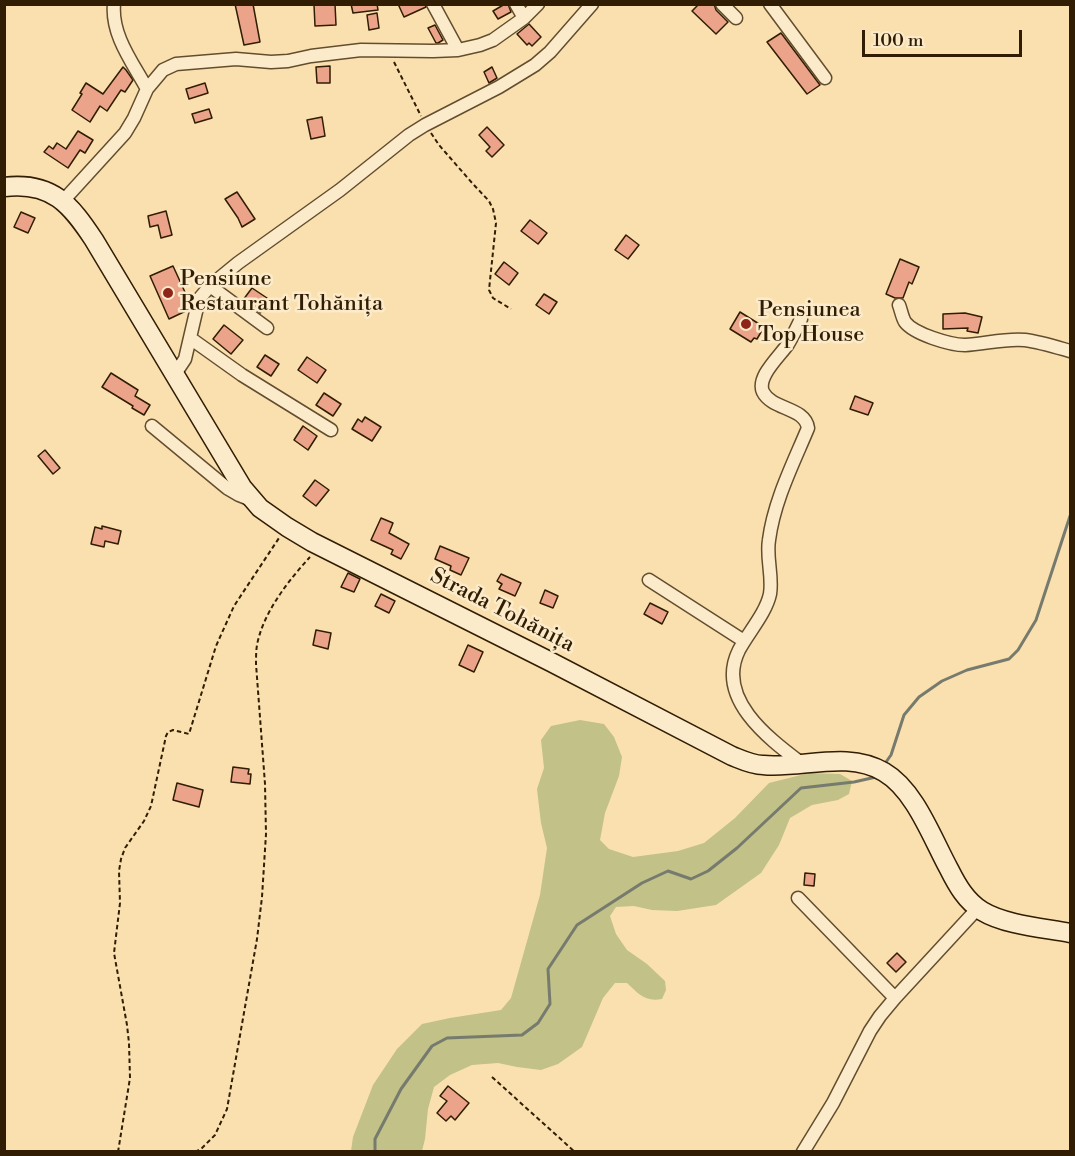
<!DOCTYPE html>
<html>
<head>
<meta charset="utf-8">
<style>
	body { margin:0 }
	#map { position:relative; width:1075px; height:1156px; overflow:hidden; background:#fae0af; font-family:"Libre Bodoni",serif }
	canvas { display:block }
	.frame { position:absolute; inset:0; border:6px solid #301d03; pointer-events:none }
	.scale { position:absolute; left:862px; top:30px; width:160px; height:27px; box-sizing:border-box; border:3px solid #301d03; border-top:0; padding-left:8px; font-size:18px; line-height:21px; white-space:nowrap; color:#301d03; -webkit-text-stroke:4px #fcebcb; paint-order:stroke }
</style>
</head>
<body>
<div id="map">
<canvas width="1075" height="1156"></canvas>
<div class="frame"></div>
<div class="scale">100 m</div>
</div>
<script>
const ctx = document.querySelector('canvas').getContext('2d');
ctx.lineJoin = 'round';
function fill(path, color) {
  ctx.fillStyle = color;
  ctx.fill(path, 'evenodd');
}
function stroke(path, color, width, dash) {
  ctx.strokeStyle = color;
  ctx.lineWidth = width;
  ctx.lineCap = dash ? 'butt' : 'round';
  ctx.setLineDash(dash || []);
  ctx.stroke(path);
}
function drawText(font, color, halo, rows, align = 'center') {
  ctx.font = font + ' "Libre Bodoni",serif';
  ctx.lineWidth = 5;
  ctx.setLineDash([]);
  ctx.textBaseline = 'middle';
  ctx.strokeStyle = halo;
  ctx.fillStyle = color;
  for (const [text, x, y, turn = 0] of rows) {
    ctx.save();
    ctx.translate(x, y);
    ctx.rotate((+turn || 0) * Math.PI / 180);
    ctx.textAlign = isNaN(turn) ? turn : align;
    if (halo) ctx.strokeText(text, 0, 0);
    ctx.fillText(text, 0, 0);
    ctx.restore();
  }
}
fill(new Path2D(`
	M580,720l24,4 10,13 8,20 -3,19 -14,37 -5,27 9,9 24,8 45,-6 26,-8 31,-25 34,-35 40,-10 31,1 12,7 -3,13 -11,6 -26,5 -22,13 -11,27 -18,28 -45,32 -39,6 -25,-1 -18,-4 -18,1 -6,9 6,18 11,16 20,14 18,17 1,9 -4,9c-18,3 -23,-5 -35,-16h-12l-12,15 -21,49 -24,17 -17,6 -24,-3 -19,-4 -26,2 -22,10 -16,12 -6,22 -3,30 -3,12h-71l2,-14 20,-52 24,-36 25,-25 28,-6 51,-8 10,-12 29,-103 7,-47 -6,-25 -4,-34 7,-21 -3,-28 10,-14z`), '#c1c188');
stroke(new Path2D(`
	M886,762l5,-7 13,-40 15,-18 23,-16 25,-11 42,-11 9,-9 18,-30 34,-104
	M375,1152v-13l26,-50 31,-43 15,-8 75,-3 16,-12 12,-19 -2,-35 29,-44 65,-42 26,-12 23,8 17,-8 29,-23 64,-60 53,-6 22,-5`), '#767b6e', 3);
const building = new Path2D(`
	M235,4h18l7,38 -16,3z
	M321,4h14l1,21 -21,1 -1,-21z
	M351,4h26l1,6 -25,3z
	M398,4h27l1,3 -22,10z
	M505,4h3l3,8 -13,7 -5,-8z
	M699,4h15l2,6 12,12 -12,12 -24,-23z
	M377,13l2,15 -10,2 -2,-15z
	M529,24l12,13 -9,9 -3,-3 -2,2 -10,-11z
	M435,25l8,15 -5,3h-2l-8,-15z
	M781,33l39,52 -13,9 -40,-52z
	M330,66v17h-13l-1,-16z
	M123,67l3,3 7,10 -8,12 -4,-2 -14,21 -7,-5 -10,16 -18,-12 10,-16 -2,-1 6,-10 17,11z
	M492,67l5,11 -8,5 -5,-11z
	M205,83l3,10 -19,6 -3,-10z
	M209,109l3,9 -17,5 -3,-9z
	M322,117l3,19 -14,3 -4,-19z
	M487,127l17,18 -12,12 -6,-6 4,-4 -11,-12z
	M78,131l15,9 -8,13 -5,-3 -12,18 -24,-16 5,-6 4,3 4,-6 9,6z
	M237,192l18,27 -13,8 -4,-9 -13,-19z
	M166,211l6,24 -11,3 -3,-13 -8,2 -2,-11z
	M21,212l14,6 -7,15 -14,-6z
	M530,220l17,13 -9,11 -17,-13z
	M626,235l13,10 -11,14 -13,-9z
	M900,259l19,8 -7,17 -3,-2 -6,16h-8l-9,-4z
	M504,262l14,11 -9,12 -14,-11z
	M173,266l17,37 -2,7 -19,9 -19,-43z
	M252,288l18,12 -10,13 -17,-13z
	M544,294l13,8 -8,12 -13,-9z
	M740,312l24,15 -7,12 -3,-1 -3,4 -21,-13z
	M965,313l17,4 -4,16 -11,-2 1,-3 -25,1v-15z
	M224,325l19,15 -12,14 -18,-15z
	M265,355l14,9 -8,12 -14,-9z
	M307,357l19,13 -9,13 -19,-13z
	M111,373l27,17 -3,6 15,9 -6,10 -12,-7 1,-2 -31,-19z
	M324,393l17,11 -8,12 -17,-11z
	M855,396l18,7 -5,12 -18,-6z
	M365,417l16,10 -9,14 -20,-12 6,-10 4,3z
	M303,426l14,10 -9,14 -14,-10z
	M45,450l15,18 -7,6 -15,-18z
	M315,480l14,10 -13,16 -13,-10z
	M381,518l12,5 -4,10 20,11 -8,15 -10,-5 2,-4 -22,-10z
	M102,526l19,5 -3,13 -13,-3 -1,6 -13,-3 4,-17 7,2z
	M440,546l29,12 -8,17 -11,-5 1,-4 -16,-7z
	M348,573l12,6 -6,13 -13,-5z
	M501,574l20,9 -6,13 -16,-7 3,-5 -5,-3z
	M545,590l13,6 -5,12 -13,-5z
	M381,594l14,7 -6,12 -14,-7z
	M650,603l18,9 -6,12 -18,-10z
	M316,630l15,3 -3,16 -15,-4z
	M468,645l15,7 -9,20 -15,-7z
	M233,767l16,2 -1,5h3l-1,10 -19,-2z
	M177,783l26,7 -4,17 -26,-7z
	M805,873l10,1 -1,12 -10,-1z
	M897,953l9,9 -10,10 -9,-9z
	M448,1086l21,17 -14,17 -4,-4 -5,5 -9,-8 10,-12 -7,-5z`);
fill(building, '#eba489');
stroke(building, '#301d03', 1.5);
const minor = new Path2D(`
	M114,4c-3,31 19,59 33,85
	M433,4l25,46
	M516,4l8,14
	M722,4l14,14
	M770,4l55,74
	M63,201l62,-68 9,-15 13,-29 16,-19 13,-6 60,-5 35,3 17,-1 23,-5 50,-6 72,1 25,-1 22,-5 13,-5 31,-22 14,-14
	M210,286l57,42
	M899,305c2,5 3,12 6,17 9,12 45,23 60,23 20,-1 40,-7 60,-5 15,2 31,7 45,11
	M801,319c-4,8 -8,17 -13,25 -8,12 -32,33 -25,48 9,18 42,15 45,36 -15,36 -34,73 -39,112 -3,18 4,36 1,54 -4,19 -22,39 -31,56 -24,48 29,88 62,113
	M190,338l52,37 89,55
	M172,371l7,-3 6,-9 14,-60 11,-13 28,-23 102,-73 69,-55 16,-10 74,-38 36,-22 15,-13 42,-48
	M152,426l75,62 12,7 10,4
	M649,580l95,61
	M798,898l97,100
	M803,1152l30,-49 37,-72 10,-15 15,-18 83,-90`);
const secondary = new Path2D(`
	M4,187c48,-6 67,18 90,53l148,247 18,21 27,19 25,15 239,120 181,94c10,4 20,9 31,9 39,4 84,-15 121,7 31,18 48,66 65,97 8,16 17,32 33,42 23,14 62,17 88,22`);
stroke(minor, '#624e2e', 15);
stroke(secondary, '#301d03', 21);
stroke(new Path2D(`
	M394,62l27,54
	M431,133l8,12 34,39 16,17 4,8 3,14 -7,67 4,8 18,11
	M492,1077l83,75
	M118,1152l12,-74 -1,-35 -2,-18 -13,-72 6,-50 -1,-32 2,-12 4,-11 19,-27 7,-15 15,-70 2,-4 5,-2 16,4 27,-88 18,-40 45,-68
	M124,1152h13
	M195,1152l6,-3 14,-14 12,-26 30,-170 5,-42 4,-63 -1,-50 -9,-120c0,-6 0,-13 1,-19 6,-32 31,-64 53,-88`), '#301d03', 2, [4.5, 3]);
stroke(minor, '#fcebcb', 12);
stroke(secondary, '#fcebcb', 18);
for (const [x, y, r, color] of [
	[168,293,6,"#8f2418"],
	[746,324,6,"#8f2418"]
]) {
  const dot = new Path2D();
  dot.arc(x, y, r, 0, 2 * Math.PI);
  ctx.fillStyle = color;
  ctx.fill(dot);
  stroke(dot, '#fcebcb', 2);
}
drawText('22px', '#301d03', '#fcebcb', [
	["Pensiune",180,280],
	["Restaurant Tohănița",180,305],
	["Pensiunea",758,311],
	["Top House",758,336]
], 'left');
drawText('22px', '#301d03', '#fcebcb', [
	["Strada Tohănița",502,611,27]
]);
</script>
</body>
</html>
